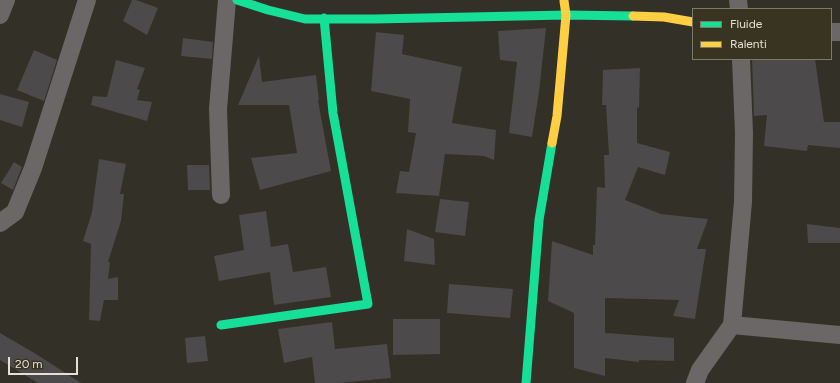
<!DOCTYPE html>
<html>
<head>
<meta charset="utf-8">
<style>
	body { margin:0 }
	#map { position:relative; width:840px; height:383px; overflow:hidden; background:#333027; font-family:Figtree,sans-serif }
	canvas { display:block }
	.legend { position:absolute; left:692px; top:8px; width:140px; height:52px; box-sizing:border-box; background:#393421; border:1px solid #7d7969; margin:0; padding:5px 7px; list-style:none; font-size:12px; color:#e3e1d5 }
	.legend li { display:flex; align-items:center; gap:8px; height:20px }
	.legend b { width:20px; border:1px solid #7d7969 }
	.scale { position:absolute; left:8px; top:357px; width:70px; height:18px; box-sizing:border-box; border:2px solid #e3e1d5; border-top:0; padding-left:5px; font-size:12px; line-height:14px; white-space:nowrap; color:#e3e1d5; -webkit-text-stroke:3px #393421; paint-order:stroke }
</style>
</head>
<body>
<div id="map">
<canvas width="840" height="383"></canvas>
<ul class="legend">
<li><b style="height:5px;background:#16e098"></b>Fluide</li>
<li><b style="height:5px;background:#ffcf43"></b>Ralenti</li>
</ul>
<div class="scale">20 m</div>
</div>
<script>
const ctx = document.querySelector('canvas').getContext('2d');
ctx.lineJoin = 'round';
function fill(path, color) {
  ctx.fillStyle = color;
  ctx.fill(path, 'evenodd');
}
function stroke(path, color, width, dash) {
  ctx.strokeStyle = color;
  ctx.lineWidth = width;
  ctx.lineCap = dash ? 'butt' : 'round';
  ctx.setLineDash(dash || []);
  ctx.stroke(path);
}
fill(new Path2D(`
	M132,0h4l22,8 -11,27 -24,-14z
	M546,28l-7,64 -7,45 -23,-4 8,-71 -17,-2 -2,-29z
	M376,32l28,3 -2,19 60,13 -10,56 44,7 -2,30 -10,-4 -39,-2 -6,42 -43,-3 4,-22 9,1 7,-39 -8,-1 2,-33 -39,-8z
	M183,38l30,4 -1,17 -31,-3z
	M34,50l23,10 -13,41 -27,-11z
	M259,56l3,26 54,-7 3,25 -1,1 13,70 -71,19 -9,-32 46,-5 -8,-48h-51z
	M752,59h63l9,63h16v26l-32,-3 -1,6 -43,-5 3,-31 -13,1z
	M116,60l29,8 -8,21 3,1 -3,10 15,2 -5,19 -56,-16 2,-9 14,1z
	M640,68l-1,40 -2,-1v36l33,9 -5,23 -27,-8 -13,33 36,14 47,5 -11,30h9l-11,70 -22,-3 6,-16 -74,-2v35l69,5v23l-35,-1v2l-34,-4v18l-31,-8v-55l-26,-12 4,-60 41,14v-10h2l2,-58 8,1 -1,-33h5l-3,-50h-4l1,-35z
	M0,94l29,8 -7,25 -22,-7z
	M99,159l27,5 -6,30h4l-3,27 -13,41h2l-2,17 10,-2v23h-14l-4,21 -11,-1 2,-76 -8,-3 9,-29z
	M14,162l8,5 -9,23 -12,-7z
	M187,165h22l1,25h-22z
	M440,199l29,3 -4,34 -30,-4z
	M266,211l5,36 17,-3 5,28 33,-5 5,30 -57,8 -4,-33 -51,9 -5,-25 30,-6 -5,-35z
	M807,224l33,4v15h-32z
	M407,229l27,10 1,26 -31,-4z
	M449,284l64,5 -3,29 -63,-5z
	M393,319h47v35l-47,1z
	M332,322l3,27 52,-5 4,34 -53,5h-23l-3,-26 -28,6 -6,-34z
	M0,333l36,21 45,29h-43l-38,-23z
	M205,336l3,25 -21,2 -2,-25z`), '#4c4a4a');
stroke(new Path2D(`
	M738,0l1,9
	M0,15l6,-15
	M831,32h9
	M221,195l-3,-86 9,-109
	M0,223l15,-11 18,-44 54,-168
	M732,325l108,10
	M695,383l5,-13 32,-45 11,-123 1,-69 -3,-74`), '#6a6766', 18);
stroke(new Path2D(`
	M237,0l31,10 37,9h70l191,-4 67,1
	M221,325l147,-21 -35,-191 -9,-95
	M526,383l13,-163 13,-77`), '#16e098', 9);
stroke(new Path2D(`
	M633,16l31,1 29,5
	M552,143l5,-27 9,-101 -2,-14`), '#ffcf43', 9);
</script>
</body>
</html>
